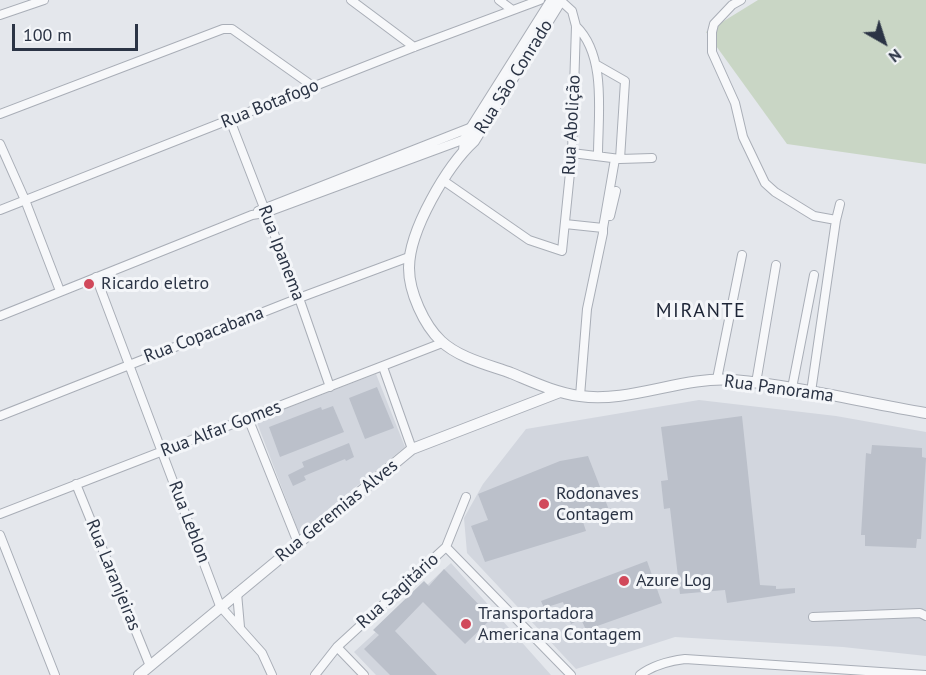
<!DOCTYPE html>
<html>
<head>
<meta charset="utf-8">
<style>
	body { margin:0 }
	#map { position:relative; width:926px; height:675px; overflow:hidden; background:#e4e7ec; font-family:"PT Sans",sans-serif }
	canvas { display:block }
	.north { position:absolute; left:854px; top:12px; width:60px; height:60px; -webkit-text-stroke:4px #f4f6f9; paint-order:stroke; rotate:141deg; font-size:16px; font-weight:700; line-height:24px; text-align:center; color:#2b3445 }
	.north::after { content:''; display:block; margin:auto; width:21px; height:27px; background:#2b3445; clip-path:polygon(50% 0,100% 100%,50% 72%,0 100%) }
	.scale { position:absolute; left:12px; top:24px; width:126px; height:27px; box-sizing:border-box; border:3px solid #2b3445; border-top:0; padding-left:8px; font-size:18px; line-height:21px; white-space:nowrap; color:#2b3445; -webkit-text-stroke:4px #f4f6f9; paint-order:stroke }
</style>
</head>
<body>
<div id="map">
<canvas width="926" height="675"></canvas>
<div class="north">N</div>
<div class="scale">100 m</div>
</div>
<script>
const ctx = document.querySelector('canvas').getContext('2d');
ctx.lineJoin = 'round';
function fill(path, color) {
  ctx.fillStyle = color;
  ctx.fill(path, 'evenodd');
}
function stroke(path, color, width, dash) {
  ctx.strokeStyle = color;
  ctx.lineWidth = width;
  ctx.lineCap = dash ? 'butt' : 'round';
  ctx.setLineDash(dash || []);
  ctx.stroke(path);
}
function drawText(font, color, halo, rows, align = 'center') {
  ctx.font = font + ' "PT Sans",sans-serif';
  ctx.lineWidth = 6;
  ctx.setLineDash([]);
  ctx.textBaseline = 'middle';
  ctx.strokeStyle = halo;
  ctx.fillStyle = color;
  for (const [text, x, y, turn = 0] of rows) {
    ctx.save();
    ctx.translate(x, y);
    ctx.rotate((+turn || 0) * Math.PI / 180);
    ctx.textAlign = isNaN(turn) ? turn : align;
    if (halo) ctx.strokeText(text, 0, 0);
    ctx.fillText(text, 0, 0);
    ctx.restore();
  }
}
fill(new Path2D(`
	M376,374l29,73 -106,86 -43,-113z
	M699,400l137,16 90,16v224l-83,-9 -168,-10 -99,32 -109,-116 -3,-35 19,-34 43,-55z
	M451,563l100,112h-175l-22,-23z`), '#d2d6de');
fill(new Path2D(`
	M758,0h168v164l-139,-20 -81,-112z`), '#c9d6c5');
fill(new Path2D(`
	M377,387l17,41 -29,11 -16,-41z
	M333,406l11,26 -64,25 -11,-30 52,-20 1,3z
	M742,416l18,169 16,1v3l19,-1v5l-68,10 -2,-13 -45,4 -10,-86 -6,1 -3,-28 7,-1 -7,-53z
	M349,443l5,14 -8,4 -1,-2 -41,17 2,4 -13,6 -5,-11 16,-8 -2,-5z
	M872,445l50,3v9l4,1 -5,81h-4l-1,9 -51,-2v-11h-4l5,-82 5,1z
	M588,456l23,59 -28,7 3,9 -101,31 -14,-36 17,-6 -10,-26 82,-33z
	M647,561l15,42 -76,27 -5,-11 -10,5 -8,-22 -19,6 -3,-7z
	M444,569l48,49 -27,26 -42,-42 -28,29 42,44h-47l-26,-26 15,-14 -6,-5 51,-49 5,5z`), '#bbc0ca');
const minor = new Path2D(`
	M351,0l63,47
	M499,0l12,9
	M741,0l-9,5 -18,19 -2,8v20l23,51 8,34 22,46 10,9 39,24 22,4
	M0,15l44,-15
	M576,26c31,30 22,89 22,129
	M597,65l28,16 -5,78
	M0,114l223,-85h9l82,58
	M230,120l69,178 31,89
	M0,144l25,56 35,91
	M572,153l48,6 32,-1
	M444,181l85,59 33,11 10,-98 4,-127 -4,-15 -12,-11
	M0,210l414,-163 126,-47
	M258,211l214,-84 3,1
	M610,216l6,-25
	M565,224l38,4v5l-16,76 -7,87
	M603,228l12,-69
	M96,277l124,329 42,47 10,22
	M0,316l252,-101 13,-2 200,-74 3,1
	M383,367l29,82
	M717,379l25,-124
	M756,383l20,-118
	M792,388l22,-113
	M811,392l25,-172 4,-16
	M0,416l299,-118 110,-41
	M248,418l50,125
	M76,484l74,182
	M0,514l442,-171
	M0,535l55,140
	M446,547l125,128
	M237,593l3,34
	M813,617l107,-4 6,3
	M337,647l27,28
	M315,675l22,-28 109,-100 20,-50
	M640,675c13,-10 29,-14 45,-16l241,16`);
const tertiary = new Path2D(`
	M561,0l-87,141c-27,25 -65,89 -65,127 0,24 15,57 32,73 18,17 48,24 70,32 22,9 45,20 69,23 51,7 102,-20 153,-16 65,6 129,22 193,33
	M464,151l1,-12 7,-12 80,-127
	M139,675l273,-226 148,-57`);
stroke(minor, '#a9aeb7', 10);
stroke(tertiary, '#a9aeb7', 12);
stroke(minor, '#f7f8fa', 8);
stroke(tertiary, '#f7f8fa', 10);
for (const [x, y, r, color] of [
	[89,284,6,"#d1495b"],
	[544,504,6,"#d1495b"],
	[624,581,6,"#d1495b"],
	[466,624,6,"#d1495b"]
]) {
  const dot = new Path2D();
  dot.arc(x, y, r, 0, 2 * Math.PI);
  ctx.fillStyle = color;
  ctx.fill(dot);
  stroke(dot, '#f4f6f9', 2);
}
drawText('18px', '#2b3445', '#f4f6f9', [
	["Rua São Conrado",514,77,-58],
	["Rua Botafogo",270,104,-22],
	["Rua Abolição",572,125,-87],
	["Rua Ipanema",281,253,69],
	["Rua Copacabana",204,335,-21],
	["Rua Panorama",779,389,8],
	["Rua Alfar Gomes",221,429,-21],
	["Rua Geremias Alves",337,511,-39],
	["Rua Leblon",189,522,69],
	["Rua Laranjeiras",113,575,68],
	["Rua Sagitário",398,591,-42]
]);
drawText('18px', '#2b3445', '#f4f6f9', [
	["Ricardo eletro",101,284],
	["Rodonaves",556,494],
	["Contagem",556,515],
	["Azure Log",636,581],
	["Transportadora",478,614],
	["Americana Contagem",478,635]
], 'left');
ctx.letterSpacing = '1.5px';
drawText('20px', '#1d2536', '#f4f6f9', [
	["MIRANTE",701,311]
]);
ctx.letterSpacing = '0px';
</script>
</body>
</html>
